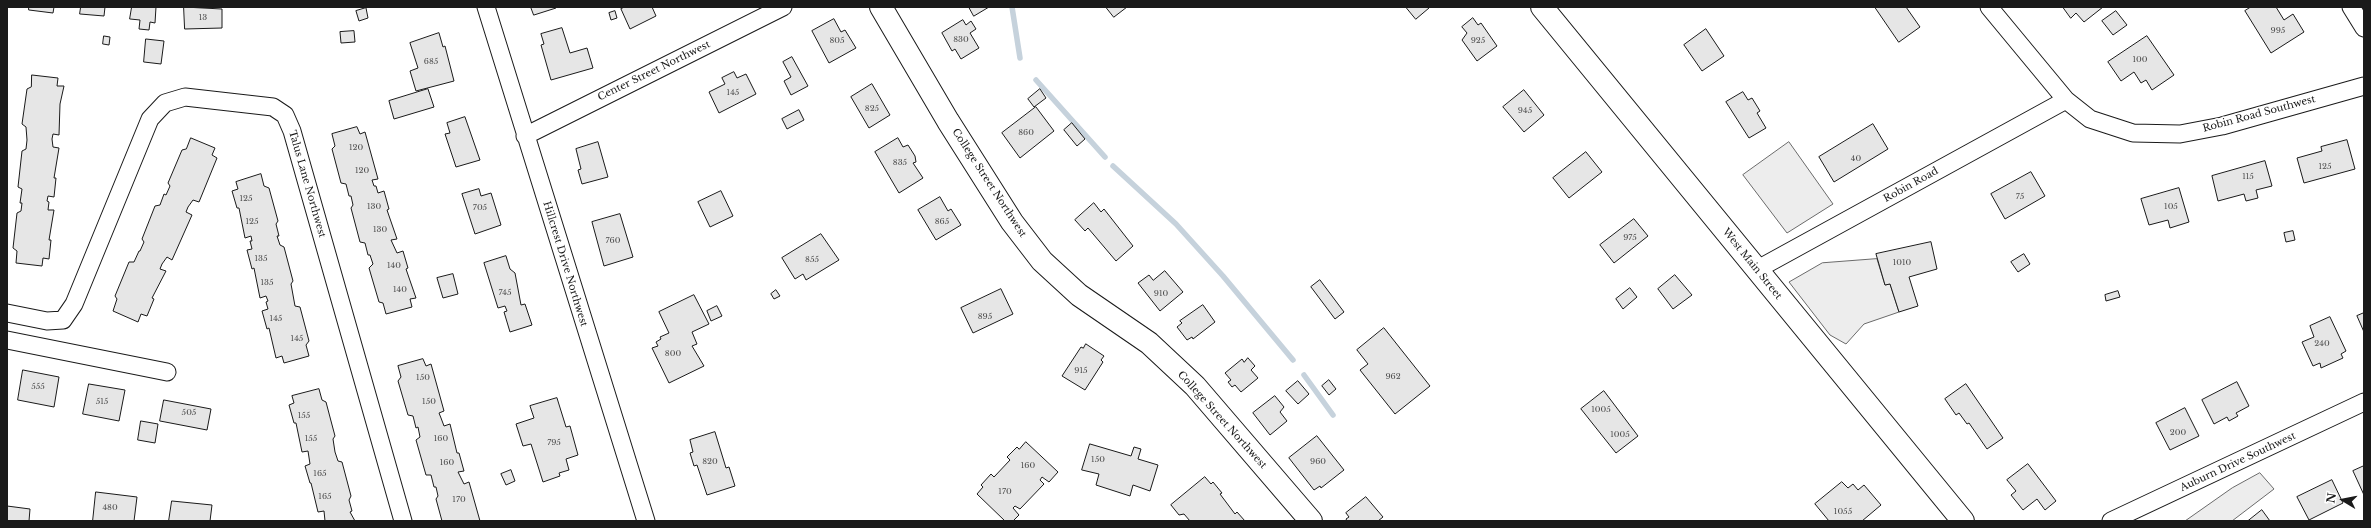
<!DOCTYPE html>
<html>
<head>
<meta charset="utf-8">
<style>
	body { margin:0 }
	#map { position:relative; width:2371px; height:528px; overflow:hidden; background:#fff; font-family:"Libre Baskerville",serif }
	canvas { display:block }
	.frame { position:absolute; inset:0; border:8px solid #1a1a1a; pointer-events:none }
	.north { position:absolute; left:2323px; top:480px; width:40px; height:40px; -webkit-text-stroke:3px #fff; paint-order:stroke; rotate:280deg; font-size:11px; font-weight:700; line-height:16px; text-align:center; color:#1a1a1a }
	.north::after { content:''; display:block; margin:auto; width:14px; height:18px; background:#1a1a1a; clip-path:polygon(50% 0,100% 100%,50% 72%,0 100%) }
</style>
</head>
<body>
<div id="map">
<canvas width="2371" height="528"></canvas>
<div class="frame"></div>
<div class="north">N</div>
</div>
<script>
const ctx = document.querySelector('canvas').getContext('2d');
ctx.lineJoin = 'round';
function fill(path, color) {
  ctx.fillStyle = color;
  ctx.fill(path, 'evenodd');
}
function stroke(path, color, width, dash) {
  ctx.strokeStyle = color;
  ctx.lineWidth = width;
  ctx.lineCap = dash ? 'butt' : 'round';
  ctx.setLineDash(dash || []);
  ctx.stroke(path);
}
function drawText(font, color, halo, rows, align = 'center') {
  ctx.font = font + ' "Libre Baskerville",serif';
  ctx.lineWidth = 3;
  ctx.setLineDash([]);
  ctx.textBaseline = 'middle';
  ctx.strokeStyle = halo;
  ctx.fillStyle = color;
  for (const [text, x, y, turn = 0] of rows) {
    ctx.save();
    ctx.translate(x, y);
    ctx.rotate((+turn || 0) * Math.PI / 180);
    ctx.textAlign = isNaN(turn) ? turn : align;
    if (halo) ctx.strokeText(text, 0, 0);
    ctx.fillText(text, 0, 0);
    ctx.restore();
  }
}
const parking = new Path2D(`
	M1789,142l44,62 -46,29 -44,-58z
	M1877,259l8,26 5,-1 9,28 -35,12 -18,20 -16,-9 -41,-53 33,-19z
	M2260,473l14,16 -42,32h-47l47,-33z`);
fill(parking, '#ededed');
stroke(parking, '#6a6a6a', 1);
stroke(new Path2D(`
	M1012,7l8,51
	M1036,80l69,77
	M1113,166l63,58 47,52 70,84
	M1304,375l29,40`), '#c6d2dc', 5.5);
const building = new Path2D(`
	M29,7h25l-1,6 -24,-3z
	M81,7h24l-1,9 -24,-2z
	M132,7h24l-1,16 -5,-1 -1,8 -10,-1 1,-9 -10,-1z
	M184,7l38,2v19l-37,1z
	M531,7h24l1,1 -22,7z
	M625,7h27l4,9 -26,13 -9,-20z
	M969,7h20l-15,9z
	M1106,7h21l-13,10z
	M1406,7h22l1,1 -13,11z
	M1875,7h31l14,20 -21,15z
	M2063,7h40l-19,15 -8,-9 -5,5z
	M2251,7h25l8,13 9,-6 11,18 -33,21 -26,-42z
	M366,8l2,10 -9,3 -3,-10z
	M615,11l2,7 -6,2 -2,-7z
	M2116,11l11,14 -14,10 -11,-14z
	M1473,18l5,7 3,-2 16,23 -20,15 -15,-21 5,-7 -5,-6z
	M834,19l7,13 4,-2 11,18 -27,15 -17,-32z
	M963,20l3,5 5,-4 5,8 -6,4 9,15 -18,11 -6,-10 -3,2 -10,-18z
	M562,28l8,25 17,-5 6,20 -42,12 -10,-35 3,-1 -3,-10z
	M1706,29l18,27 -22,15 -18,-26z
	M354,31l1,11 -14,1 -1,-11z
	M439,33l4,14 2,-1 9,35 -38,10 -6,-20 8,-3 -8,-25z
	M104,36l6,1 -1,8 -6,-1z
	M2147,36l27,39 -22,15 -6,-10 -5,3 -7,-11 -13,9 -13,-19z
	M146,39l18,2 -3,23 -17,-2z
	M792,57l16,29 -17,9 -7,-14 7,-4 -8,-15z
	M734,72l3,6 9,-4 10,20 -37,19 -10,-21 16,-8 -3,-6z
	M32,75l26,3 -1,8h7l-4,18 -1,31 -6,-1 -1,5 1,8 6,1 -5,30h2l-2,19 -6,-1 -1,5 2,1 -1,8h6l-5,30h2l-2,19 -6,-1 -1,8 -26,-3 1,-12 -4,-3 4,-35 4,-2 1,-8h-2l2,-14 -4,-2 4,-36 4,-2 1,-9 -1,-13 -4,-3 5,-35 4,-2z
	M872,84l18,31 -21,13 -18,-31z
	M428,89l6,18 -40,12 -5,-18z
	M1040,89l6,9 -12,9 -6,-8z
	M1524,90l20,25 -20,17 -21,-25z
	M1743,92l5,8 4,-2 8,13 -3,2 9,15 -17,10 -23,-36z
	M1036,107l18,24 -34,27 -18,-25z
	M799,110l5,10 -17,9 -5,-10z
	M465,117l15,43 -24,7 -11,-33 5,-1 -3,-10z
	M1072,123l13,16 -8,7 -13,-16z
	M1873,124l15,25 -54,33 -15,-25z
	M357,127l3,7 5,-2 13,47 -6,1 2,6h2l2,7 6,-2 5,18 -2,1 10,29 -6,1 6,13 6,-2 5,17 -2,1 10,29 -6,1 2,8 -26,7 -3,-11 -4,-1 -10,-34 4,-4 -3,-9h-2l-3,-12 -5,-1 -9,-34 2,-3 -2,-9h-2l-3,-12 -5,-1 -9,-34 3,-3 -3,-12z
	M191,138l24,10 -3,7 5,3 -18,44 -6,-2 -5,7 -2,5 6,3 -20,45 -5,-3 -5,7 -2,5 6,2 -14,27 2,1 -7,17 -6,-2 -3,8 -25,-11 4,-12 -2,-3 14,-34h5l5,-11h1l4,-9 -2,-3 13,-33 5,-1 4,-11 2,1 4,-9 -2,-3 14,-33 4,-1z
	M898,138l5,9 5,-2 7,11 1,6 -3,1 10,15 -24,15 -24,-41z
	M2347,140l8,29 -51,14 -7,-25 25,-7 -1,-4z
	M598,142l10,35 -26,7 -4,-14 3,-1 -5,-20z
	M1586,152l16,20 -33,26 -16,-20z
	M2265,161l7,25 -16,4 2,8 -12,3 -2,-7 -26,7 -6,-25z
	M2031,172l14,24 -40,23 -14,-25z
	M261,174l3,12 5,2 9,33 -2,3 3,12h-2l3,9 4,2 9,34 -2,3 4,22 5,1 9,34 -3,4 3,11 -25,7 -2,-7 -6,2 -7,-30 -2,1 -5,-18 6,-2 -2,-7 2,-1 -2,-5 -6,2 -6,-30 -2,1 -5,-19 5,-1 -2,-8h2l-1,-5 -6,2 -6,-30h-2l-5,-17 6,-2 -2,-7z
	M2179,188l10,34 -19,6 -2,-8 -19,5 -8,-26z
	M479,189l2,7 10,-3 10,32 -26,9 -13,-40z
	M721,191l12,25 -23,11 -12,-25z
	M940,197l8,14 3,-2 10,16 -25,15 -18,-30z
	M1094,203l7,9 3,-3 29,37 -17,15 -28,-33 -3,3 -10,-11z
	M620,214l13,43 -29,9 -12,-44z
	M1634,219l14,17 -34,27 -14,-18z
	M2293,231l2,9 -9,2 -2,-9z
	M821,234l18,26 -33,20 -3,-6 -8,5 -13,-21z
	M1931,242l6,27 -28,8 9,29 -19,6 -9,-28 -5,1 -9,-31z
	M2024,254l6,10 -12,8 -7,-10z
	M506,256l4,13 5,4 6,32 4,-1 7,21 -22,7 -6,-20 3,-1 -2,-5 -7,2 -14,-45z
	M1165,271l18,21 -23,19 -22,-28 11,-8 4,5z
	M453,274l5,20 -15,4 -6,-20z
	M1675,275l17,20 -19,14 -15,-20z
	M1320,280l24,32 -9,7 -24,-32z
	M1630,288l7,9 -14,12 -7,-10z
	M1001,289l12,25 -40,19 -12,-25z
	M776,290l4,6 -6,3 -3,-5z
	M2118,291l2,6 -14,4 -1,-6z
	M694,295l15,29 -17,8 5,12 -5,2 12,20 -35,17 -17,-35 6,-2 -2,-4 5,-3 -1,-2 9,-4 -10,-21z
	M1203,305l12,17 -22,17 -1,-2 -5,3 -10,-13 5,-4 -2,-2z
	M717,306l5,10 -11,5 -4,-10z
	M2364,313v19l-7,-16z
	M2330,317l16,34 -5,3 2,4 -22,10 -1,-5 -7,3 -11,-24 12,-5 -4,-11z
	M1384,328l46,58 -35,28 -35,-44 8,-6 -11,-14z
	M1086,344l18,12 -3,4 2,2 -18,28 -23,-14 19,-29 2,1z
	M1248,358l7,8 -4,4 7,8 -17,14 -6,-7 -3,2 -4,-5 3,-2 -6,-7 17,-14 2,3z
	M423,359l3,7 5,-2 13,47 -5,2 2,5 3,8 6,-2 7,29h2l5,18 -6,1 6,12 5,-2 11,39h-38l-6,-22 2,-3 -2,-9h-2l-3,-12h-5l-10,-35 4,-3 -2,-10 -2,1 -3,-12 -5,-1 -10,-34 3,-4 -3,-11z
	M23,370l36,7 -5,30 -36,-7z
	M1329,380l7,9 -7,6 -7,-9z
	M1298,381l11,13 -11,10 -12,-13z
	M2237,382l12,24 -13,7 2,3 -9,5 -2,-4 -13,7 -12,-24z
	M89,384l36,6 -6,31 -36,-7z
	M1966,384l37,54 -16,11 -18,-26 -2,1 -8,-11 -3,2 -11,-16z
	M319,389l3,11 4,2 5,19 4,15 -2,3 2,13 3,9 4,1 9,34 -2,4 3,11 -2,1 5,9h-30l-1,-10 -6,1 -7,-29h-1l-5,-17 5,-2 -2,-13 -6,1 -6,-29h-2l-5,-18 5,-2 -2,-7z
	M1604,391l34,45 -22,17 -35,-44z
	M1275,396l9,11 -4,5 7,9 -17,14 -17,-22z
	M557,398l9,29 4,-1 8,29 -12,4 3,11 -10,3 1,3 -17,6 -12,-38 -8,2 -7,-22 18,-6 -4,-12z
	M164,400l47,9 -4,21 -47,-9z
	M2185,408l14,28 -29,14 -14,-27z
	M141,421l17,3 -3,19 -17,-3z
	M715,432l11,36 3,-1 6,19 -28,9 -10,-30 -3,1 -4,-13 3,-1 -3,-12z
	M1317,436l27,34 -23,18 -1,-2 -6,4 -25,-32z
	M1026,442l32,30 -9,10 -7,-5 -2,3 4,4 -24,25 -5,-3 -2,2 6,7 -6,6h-8l-28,-27 6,-7 -2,-2 10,-11 3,3 16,-17 -3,-3 10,-10 2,2z
	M1090,444l41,12 3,-9 7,2 -3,10 20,6 -8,26 -17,-6 -3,11 -34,-11 3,-11 -17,-4z
	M2028,464l28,37 -11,9 -8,-11 -14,11 -12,-15 5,-4 -9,-11z
	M2364,466v29l-11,-24z
	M511,470l4,11 -9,4 -5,-11z
	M1205,477l6,7 2,-2 9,11 -2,1 15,20 2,-2 8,9h-55l-6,-7 -5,1 -8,-10z
	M2332,480l11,23 -34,17 -12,-23z
	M1842,482l6,6 5,-4 5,6 6,-5 17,20 -19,16h-33l-14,-17z
	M96,492l41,5 -3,24h-41z
	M1366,497l17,20 -5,4h-31l-1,-2 3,-2 -3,-4z
	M172,501l40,4 -2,16h-41z
	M7,506l23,3 -1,12h-22z
	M2262,510l8,11h-22z`);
fill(building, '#e6e6e6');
stroke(building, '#1a1a1a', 1);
const street = new Path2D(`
	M486,7l160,514
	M1989,7l77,93 24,19 43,14 47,1 42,-8 142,-40
	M2351,7l13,21
	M525,136l258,-129
	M1756,270l310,-170
	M7,313l40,8 16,-1 11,-16 76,-185 15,-16 20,-6 88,10 12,8 7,16 111,390
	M7,340l160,32
	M2111,521l253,-119`);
const secondary = new Path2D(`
	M881,7l67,114 64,101 30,39 37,34 70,48 46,43 116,135`);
const primary = new Path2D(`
	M1542,7l421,514`);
stroke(street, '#1a1a1a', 19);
stroke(secondary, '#1a1a1a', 24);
stroke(primary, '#1a1a1a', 24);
stroke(street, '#fff', 17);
stroke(secondary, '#fff', 22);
stroke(primary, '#fff', 22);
drawText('8px', '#4d4d4d', null, [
	["13",203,18],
	["995",2278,31],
	["830",961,40],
	["805",837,41],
	["925",1478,41],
	["100",2140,60],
	["685",431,62],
	["145",733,93],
	["825",872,109],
	["945",1525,111],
	["860",1026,133],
	["120",356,148],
	["40",1856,159],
	["835",900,163],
	["125",2325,167],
	["120",362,171],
	["115",2248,177],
	["75",2020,197],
	["125",246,199],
	["130",374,207],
	["105",2171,207],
	["705",480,208],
	["125",252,222],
	["865",942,222],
	["130",380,230],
	["975",1630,238],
	["760",613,241],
	["135",261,259],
	["855",812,260],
	["1010",1902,263],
	["140",394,266],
	["135",267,283],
	["140",400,290],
	["745",505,293],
	["910",1161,294],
	["895",985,317],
	["145",276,319],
	["145",297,339],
	["240",2322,344],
	["800",673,354],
	["915",1081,371],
	["962",1393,377],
	["150",423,378],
	["555",38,387],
	["515",102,402],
	["150",429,402],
	["1005",1601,410],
	["505",189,413],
	["155",304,416],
	["200",2178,433],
	["1005",1620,435],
	["155",311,439],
	["160",441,439],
	["795",554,443],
	["150",1098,460],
	["820",710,462],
	["960",1318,462],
	["160",447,463],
	["160",1028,466],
	["165",320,474],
	["170",1005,492],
	["165",325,497],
	["170",459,500],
	["480",110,508],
	["1055",1843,512]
]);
drawText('10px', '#1a1a1a', '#fff', [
	["Center Street Northwest",654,71,-26],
	["Robin Road Southwest",2259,114,-15],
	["College Street Northwest",989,183,57],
	["Talus Lane Northwest",307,184,74],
	["Robin Road",1911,185,-29],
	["Hillcrest Drive Northwest",565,264,73],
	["West Main Street",1752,264,51],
	["College Street Northwest",1222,420,48],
	["Auburn Drive Southwest",2238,462,-25]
]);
</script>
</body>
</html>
